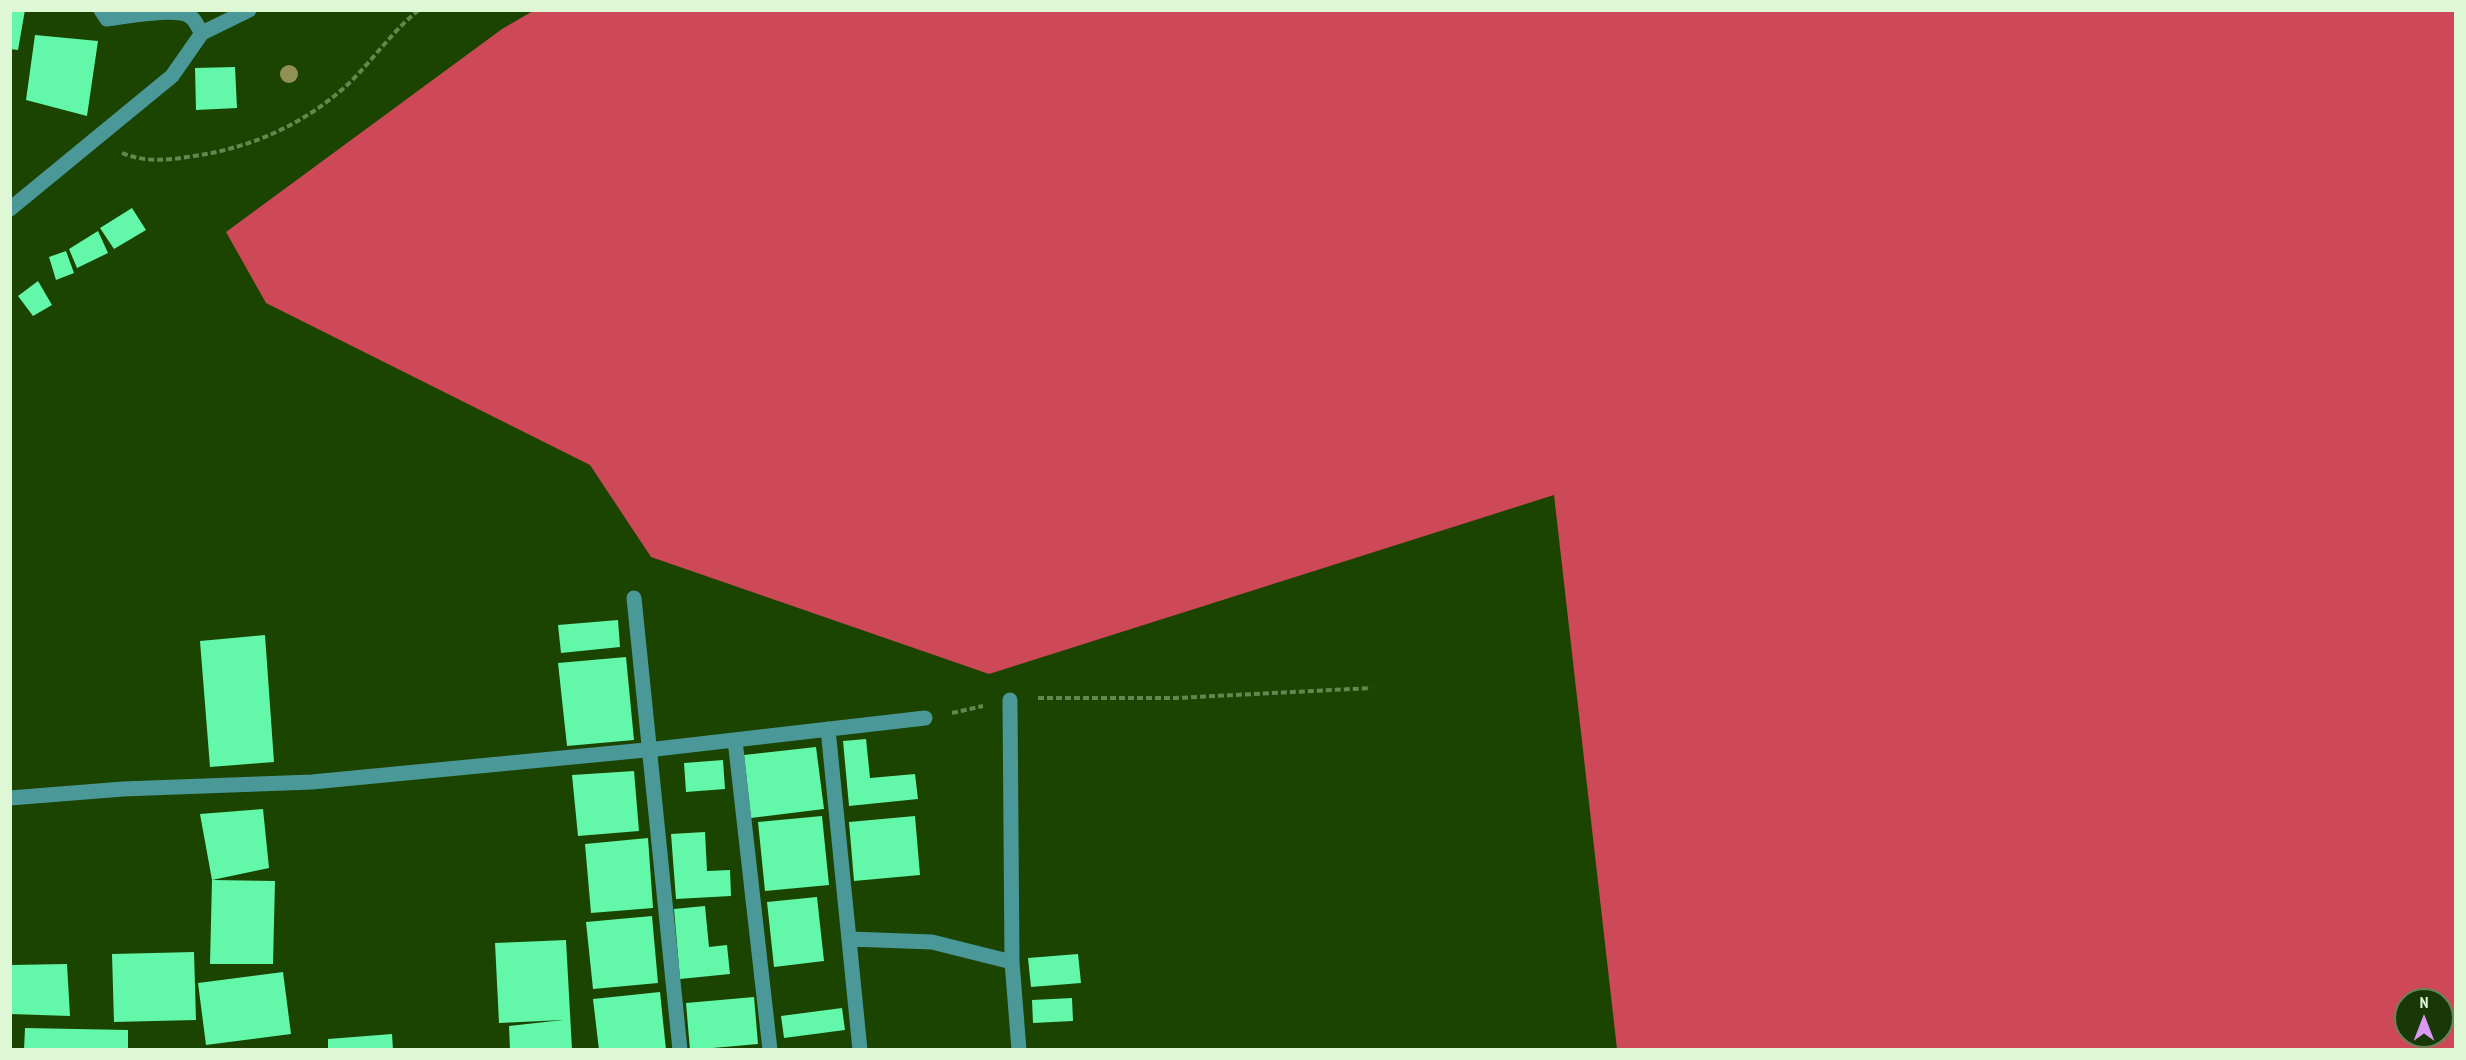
<!DOCTYPE html>
<html>
<head>
<meta charset="utf-8">
<style>
	body { margin:0 }
	#map { position:relative; width:2466px; height:1060px; overflow:hidden; background:#1a4400; font-family:"PT Sans Narrow",sans-serif }
	canvas { display:block }
	.frame { position:absolute; inset:0; border:12px solid #def7d5; pointer-events:none }
	.north { position:absolute; left:2394px; top:988px; width:60px; height:60px; box-sizing:border-box; background:#183807; border:2px solid #678459; border-radius:50%; rotate:0deg; font-size:16px; font-weight:700; line-height:24px; text-align:center; color:#def7d5 }
	.north::after { content:''; display:block; margin:auto; width:21px; height:27px; background:#dc99f4; clip-path:polygon(50% 0,100% 100%,50% 72%,0 100%) }
</style>
</head>
<body>
<div id="map">
<canvas width="2466" height="1060"></canvas>
<div class="frame"></div>
<div class="north">N</div>
</div>
<script>
const ctx = document.querySelector('canvas').getContext('2d');
ctx.lineJoin = 'round';
function fill(path, color) {
  ctx.fillStyle = color;
  ctx.fill(path, 'evenodd');
}
function stroke(path, color, width, dash) {
  ctx.strokeStyle = color;
  ctx.lineWidth = width;
  ctx.lineCap = dash ? 'butt' : 'round';
  ctx.setLineDash(dash || []);
  ctx.stroke(path);
}
fill(new Path2D(`
	M533,11h1922v1038h-838l-63,-554 -565,179 -338,-117 -61,-92 -324,-162 -40,-71 276,-203zM2406,1000h36v36h-36z`), '#ce4958');
fill(new Path2D(`
	M10,10h15l-7,40 -8,-1z
	M35,35l63,6 -11,75 -61,-16z
	M235,67l2,41 -41,2 -1,-42z
	M132,208l14,22 -32,19 -14,-21z
	M98,231l10,22 -31,15 -8,-19z
	M66,251l8,22 -18,7 -7,-23z
	M38,281l14,24 -19,11 -15,-20z
	M618,620l2,27 -59,6 -3,-28z
	M265,635l9,127 -64,5 -10,-126z
	M626,657l8,83 -67,6 -9,-83z
	M866,739l4,39 45,-4 3,25 -69,7 -6,-65z
	M816,747l8,62 -73,9 -7,-63z
	M723,760l2,29 -39,3 -2,-29z
	M634,771l5,60 -61,5 -6,-61z
	M263,809l6,59 -57,12 -12,-66z
	M822,816l7,69 -64,6 -7,-69z
	M915,816l5,59 -66,6 -5,-59z
	M705,832l2,39 23,-1 1,26 -55,3 -5,-65z
	M648,838l5,70 -62,5 -6,-69z
	M212,880l63,1 -2,83h-63z
	M817,897l7,64 -50,6 -7,-65z
	M705,906l4,41 18,-2 3,29 -50,5 -6,-70z
	M652,916l6,67 -65,6 -7,-67z
	M566,940l6,110h-62l-1,-24 54,-6 -64,3 -4,-80z
	M194,952l2,68 -82,2 -2,-68z
	M1078,954l3,29 -50,4 -3,-29z
	M67,964l3,52 -60,-2v-49z
	M283,972l8,62 -85,11 -8,-62z
	M660,992l6,58h-67l-6,-51z
	M754,997l4,47 -68,6 -4,-47z
	M1072,998l1,23 -40,2 -1,-23z
	M842,1008l3,22 -61,8 -3,-22z
	M25,1028l103,2v20h-104z
	M392,1034l1,16h-65v-11z`), '#63f7a9');
stroke(new Path2D(`
	M122,153c24,10 46,7 72,3 56,-8 109,-31 152,-70 25,-23 44,-53 73,-76
	M1038,698h138l195,-10
	M952,713l31,-7`), '#648750', 4, [6, 3]);
stroke(new Path2D(`
	M101,10l6,9c19,-2 70,-13 84,-2 5,4 7,11 11,16
	M10,209l162,-133 30,-43 47,-23
	M634,598l46,452
	M828,729l32,321
	M735,740l35,310
	M10,798l113,-9 189,-7 344,-33 269,-31
	M850,939l82,3 80,20 -2,-262
	M1012,962l7,88`), '#4b9899', 15);
ctx.fillStyle = '#919055';
for (const [x, y] of [
	[289,74]
]) {
  ctx.beginPath();
  ctx.arc(x, y, 9, 0, 2 * Math.PI);
  ctx.fill();
}
</script>
</body>
</html>
